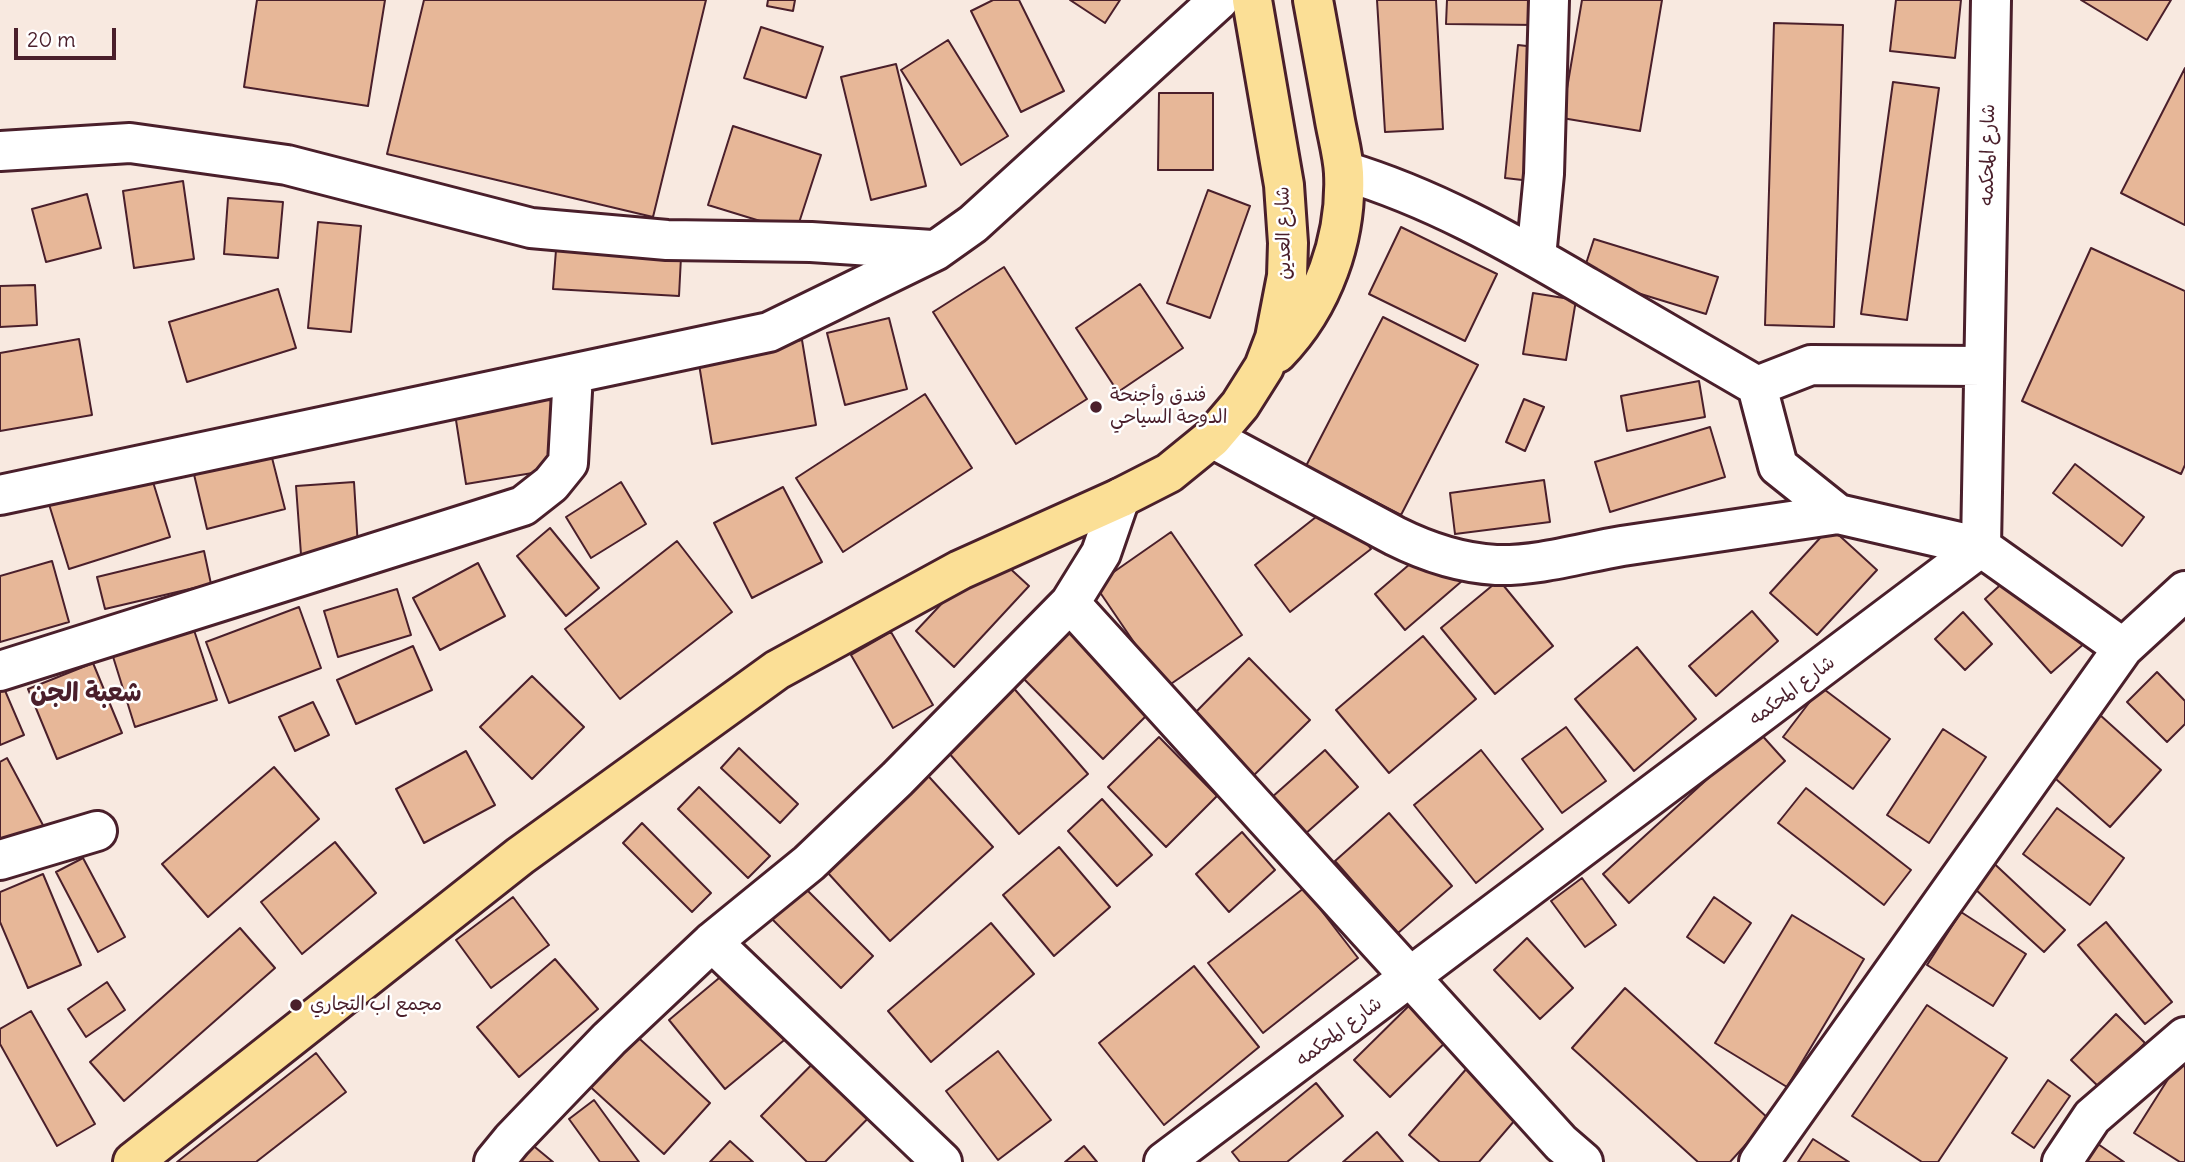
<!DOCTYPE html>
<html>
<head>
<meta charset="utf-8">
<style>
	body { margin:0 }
	#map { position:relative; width:2185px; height:1162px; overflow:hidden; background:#f8e9e0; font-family:Delius,sans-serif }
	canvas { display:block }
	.scale { position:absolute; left:14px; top:28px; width:102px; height:32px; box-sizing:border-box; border:4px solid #4a1f2b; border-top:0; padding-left:9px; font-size:21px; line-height:24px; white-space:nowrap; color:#4a1f2b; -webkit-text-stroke:5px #fff; paint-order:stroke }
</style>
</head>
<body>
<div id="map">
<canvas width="2185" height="1162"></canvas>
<div class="scale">20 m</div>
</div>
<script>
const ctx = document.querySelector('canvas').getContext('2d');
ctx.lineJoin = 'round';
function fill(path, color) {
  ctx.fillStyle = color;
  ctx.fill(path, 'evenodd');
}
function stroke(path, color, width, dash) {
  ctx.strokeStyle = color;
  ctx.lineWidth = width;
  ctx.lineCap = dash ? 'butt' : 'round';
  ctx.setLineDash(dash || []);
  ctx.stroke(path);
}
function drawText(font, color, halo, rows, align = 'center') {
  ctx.font = font + ' Delius,"Playpen Sans Arabic",sans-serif';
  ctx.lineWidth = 5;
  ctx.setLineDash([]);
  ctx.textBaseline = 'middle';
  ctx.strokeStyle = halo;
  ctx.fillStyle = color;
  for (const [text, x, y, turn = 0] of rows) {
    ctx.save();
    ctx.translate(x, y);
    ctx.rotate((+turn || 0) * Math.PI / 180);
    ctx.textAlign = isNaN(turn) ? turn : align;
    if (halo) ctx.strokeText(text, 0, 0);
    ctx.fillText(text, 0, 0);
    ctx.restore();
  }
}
const building = new Path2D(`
	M257,0h128l-17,106 -124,-19z
	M424,0h282l-53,217 -266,-63z
	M768,0h27l-2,11 -26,-5z
	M993,0h26l45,91 -43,21 -50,-101z
	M1070,0h50l-15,23z
	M1377,0h59l7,129 -58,3z
	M1447,0h91l-1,25 -91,-1z
	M1582,0h80l-22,131 -78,-13z
	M1896,0h65l-6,58 -65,-7z
	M2081,0h90l-24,40z
	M1774,23l69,2 -9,302 -69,-2z
	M761,27l62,20 -17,51 -62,-20z
	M948,40l60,96 -47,29 -60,-95z
	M1518,45l26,3 -13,133 -26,-3z
	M896,64l30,122 -55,14 -30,-123z
	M2185,68v157l-64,-32z
	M1893,82l46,6 -32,232 -46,-6z
	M1159,93h54v77h-55z
	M733,126l88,29 -25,77 -88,-27z
	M183,181l11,78 -60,9 -11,-77z
	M1208,190l42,16 -40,112 -43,-15z
	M87,194l14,54 -55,14 -14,-53z
	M228,198l55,4 -5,56 -54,-4z
	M318,222l43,4 -10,106 -43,-4z
	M1401,227l96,47 -32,67 -96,-47z
	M1594,239l124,38 -12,37 -124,-38z
	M2091,248l94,43v174l-4,9 -159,-73z
	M556,250l125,7 -2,39 -126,-7z
	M1004,267l83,132 -71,45 -83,-132z
	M1140,284l43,64 -65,44 -42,-64z
	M35,285l2,40 -37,2v-41z
	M278,289l18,59 -109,34 -18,-60z
	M1533,293l43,7 -10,60 -43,-6z
	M1383,317l95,48 -77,150 -95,-49z
	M889,318l18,71 -62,16 -18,-72z
	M79,339l13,76 -92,16v-78z
	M802,340l14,85 -104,19 -14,-86z
	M1699,381l6,36 -78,14 -6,-35z
	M574,382l13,82 -121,20 -13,-83z
	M925,394l47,74 -129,84 -47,-74z
	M1524,399l20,8 -19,44 -19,-9z
	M1710,427l15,50 -115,35 -15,-50z
	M269,446l16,63 -78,20 -15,-63z
	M2075,464l69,53 -22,29 -69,-53z
	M149,469l21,68 -101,32 -21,-68z
	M1544,480l6,42 -95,12 -5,-41z
	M354,482l5,81 -57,5 -6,-82z
	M621,482l25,42 -55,34 -25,-41z
	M783,487l39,75 -70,36 -38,-75z
	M1335,502l36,47 -81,63 -35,-47z
	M1830,527l47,43 -60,65 -47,-42z
	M550,528l49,60 -33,28 -49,-60z
	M1171,532l71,103 -77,53 -70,-103z
	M677,541l55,71 -112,87 -55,-70z
	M1432,545l30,36 -57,49 -30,-36z
	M204,551l7,33 -106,25 -8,-32z
	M991,551l38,35 -75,81 -38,-36z
	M52,561l17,61 -69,20v-66z
	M478,563l27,53 -65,34 -27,-52z
	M2020,567l67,74 -36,32 -66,-74z
	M1499,580l54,66 -58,48 -54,-66z
	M397,589l14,46 -73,22 -14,-46z
	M299,607l22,61 -92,35 -23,-61z
	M1752,611l26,30 -62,55 -27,-30z
	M1963,612l29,32 -27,26 -30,-31z
	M191,621l26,79 -82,27 -25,-80z
	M1065,624l87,86 -49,49 -86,-87z
	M891,632l42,73 -40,23 -42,-73z
	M1423,636l53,63 -87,74 -53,-63z
	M413,646l19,44 -76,34 -19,-44z
	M1637,647l59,72 -62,52 -59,-72z
	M1249,658l61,62 -61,60 -60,-61z
	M93,663l29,70 -65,26 -29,-70z
	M2157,672l28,29v23l-18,18 -40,-40z
	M532,676l52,51 -52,52 -52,-52z
	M0,679l24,56 -24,10z
	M1011,685l77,89 -69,60 -77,-89z
	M1821,687l69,52 -37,50 -70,-52z
	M313,702l16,33 -34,16 -16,-34z
	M2100,715l61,55 -51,57 -62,-55z
	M1566,727l40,54 -44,32 -40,-54z
	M1943,729l43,28 -57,86 -42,-28z
	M1759,732l26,29 -156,142 -26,-29z
	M1159,737l58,59 -51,51 -58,-60z
	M739,748l59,56 -18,19 -59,-55z
	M1325,750l33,37 -63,56 -33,-37z
	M1481,750l62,79 -67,54 -62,-78z
	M466,751l29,54 -71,38 -28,-54z
	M7,758l37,69 -44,24v-89z
	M274,767l45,52 -111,98 -46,-53z
	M921,768l72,79 -103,94 -72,-79z
	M699,787l71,69 -22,22 -70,-69z
	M1806,788l105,82 -27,35 -106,-82z
	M1102,799l50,56 -35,31 -49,-55z
	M2057,808l67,50 -34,47 -67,-51z
	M1389,813l63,73 -54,47 -63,-72z
	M642,823l69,70 -19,19 -69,-69z
	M1242,832l33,38 -46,42 -33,-38z
	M335,842l41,51 -74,61 -41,-52z
	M1059,847l51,60 -56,49 -51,-61z
	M1985,855l80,75 -21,22 -81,-74z
	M83,858l42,79 -27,15 -42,-80z
	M43,874l38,91 -53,23 -28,-66v-30z
	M1582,878l34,47 -31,22 -34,-46z
	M804,887l69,69 -32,32 -69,-69z
	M1304,888l54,70 -95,75 -55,-70z
	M513,897l36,48 -58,43 -35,-48z
	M1714,897l37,26 -27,40 -37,-26z
	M1961,912l65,42 -33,52 -66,-41z
	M1792,915l72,44 -77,128 -72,-44z
	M2106,922l66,80 -27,22 -67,-79z
	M991,923l43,51 -103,88 -43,-51z
	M240,928l35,40 -151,133 -34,-39z
	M1527,938l46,50 -33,31 -46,-49z
	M555,959l43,50 -79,68 -42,-50z
	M737,963l57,69 -69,57 -56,-69z
	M1194,966l65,81 -95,78 -65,-82z
	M107,982l18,28 -39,27 -18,-28z
	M1432,983l36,37 -78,77 -36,-37z
	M1625,988l144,131 -39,43h-32l-126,-114z
	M1927,1005l80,53 -69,104h-16l-70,-46z
	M31,1011l64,113 -38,22 -57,-102v-15z
	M2116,1014l29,29 -44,46 -30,-29z
	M631,1031l79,72 -46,51 -79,-72z
	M835,1041l55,55 -65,66h-18l-46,-46z
	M998,1051l53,69 -53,40 -52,-69z
	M316,1053l30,39 -90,70h-79z
	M2182,1057l3,1v104h-5l-46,-29z
	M1474,1060l53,46 -48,56h-39l-31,-27z
	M2048,1080l22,16 -36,52 -22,-15z
	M1316,1083l27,33 -56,46h-47l-8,-10z
	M594,1100l45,62h-39l-31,-43z
	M2069,1124l55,38h-68z
	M1377,1132l26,30h-60z
	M1813,1139l36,23h-51z
	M730,1141l23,21h-43z
	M530,1143l23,19h-39z
	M1084,1146l13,16h-32z`);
fill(building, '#e7b798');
stroke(building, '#4a1f2b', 2);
const minor = new Path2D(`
	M0,151l130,-8 157,22 244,63 136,12 144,2 121,8
	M1344,171c87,26 165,70 243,116 57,33 114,66 170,99l21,80 60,48 143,33 142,101
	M1536,257l8,-83 5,-174
	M1757,386l54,-21 172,1
	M1212,438l183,98c32,16 65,27 101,29 43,1 85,-12 126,-19 72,-11 144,-21 216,-32
	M0,495l769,-163 166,-81 38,-27 246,-224
	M1070,603l491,540 22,19
	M0,671l523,-165 28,-22 17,-21 5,-89
	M0,860l97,-29
	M712,942l230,220
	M494,1162l18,-22 97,-101 103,-97 97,-79 88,-84 173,-176 31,-50 19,-55
	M1164,1162l817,-615 10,-547
	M1759,1162l364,-514 62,-57
	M2062,1162l30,-45 93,-80`);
const major = new Path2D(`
	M1277,353c46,-47 70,-115 67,-180 -1,-19 -7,-39 -10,-58 -7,-38 -14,-77 -21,-115
	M133,1162l387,-306 257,-186 183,-100 160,-72 49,-25 43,-35 28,-33 24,-38 11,-29 12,-62 1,-33 -4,-58 -32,-185`);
stroke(minor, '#4a1f2b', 44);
stroke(major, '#4a1f2b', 44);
stroke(minor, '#fff', 38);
stroke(major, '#fbdf96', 38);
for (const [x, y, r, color] of [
	[1096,407,7,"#4a1f2b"],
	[296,1005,7,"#4a1f2b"]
]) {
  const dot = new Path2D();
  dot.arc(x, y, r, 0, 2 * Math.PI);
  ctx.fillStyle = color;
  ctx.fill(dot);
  stroke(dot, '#fff', 2.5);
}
drawText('19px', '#4a1f2b', '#fff', [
	["شارع المحكمه",1988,155,-89],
	["شارع العدين",1284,233,-91],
	["شارع المحكمه",1792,691,-37],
	["شارع المحكمه",1339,1032,-37]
]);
drawText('19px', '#4a1f2b', '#fff', [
	["فندق وأجنحة",1110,396],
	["الدوحة السياحي",1110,418],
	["مجمع اب التجاري",310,1005]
], 'left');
drawText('bold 26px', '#4a1f2b', '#fff', [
	["شعبة الجن",86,694]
]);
</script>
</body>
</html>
